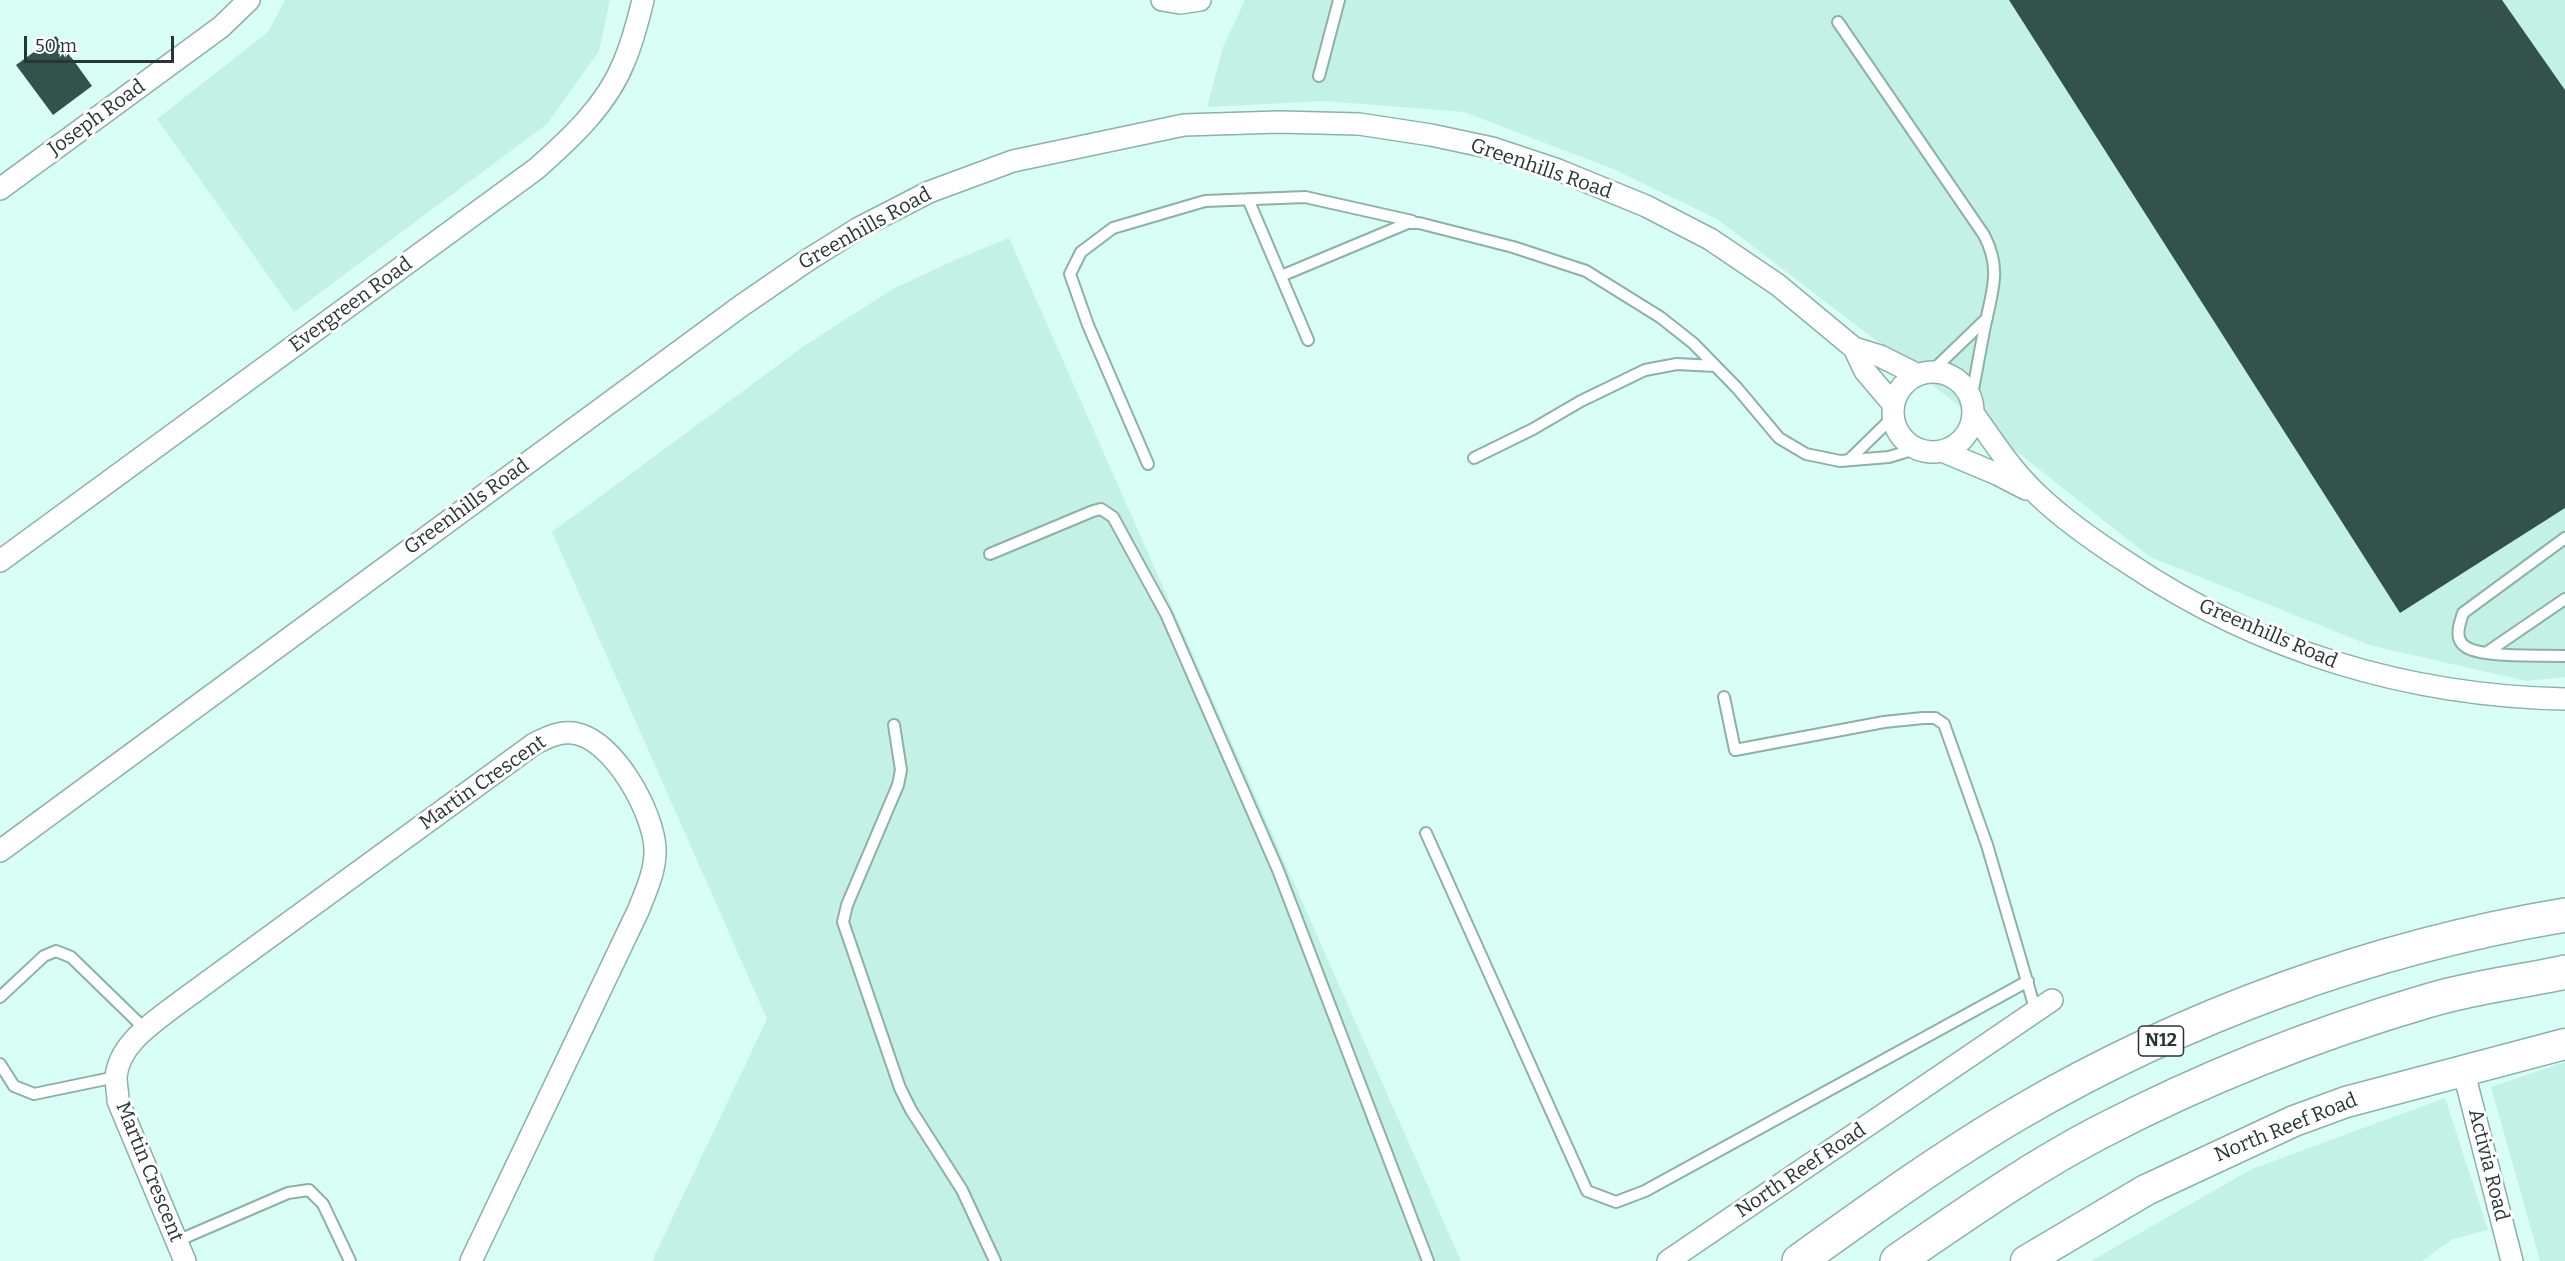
<!DOCTYPE html>
<html>
<head>
<meta charset="utf-8">
<style>
	body { margin:0 }
	#map { position:relative; width:2565px; height:1261px; overflow:hidden; background:#d9fef5; font-family:Bitter,serif }
	canvas { display:block }
	.scale { position:absolute; left:24px; top:36px; width:150px; height:27px; box-sizing:border-box; border:3px solid #273632; border-top:0; padding-left:8px; font-size:18px; line-height:21px; white-space:nowrap; color:#273632; -webkit-text-stroke:4px #fff; paint-order:stroke }
</style>
</head>
<body>
<div id="map">
<canvas width="2565" height="1261"></canvas>
<div class="scale">50 m</div>
</div>
<script>
const ctx = document.querySelector('canvas').getContext('2d');
ctx.lineJoin = 'round';
function fill(path, color) {
  ctx.fillStyle = color;
  ctx.fill(path, 'evenodd');
}
function stroke(path, color, width, dash) {
  ctx.strokeStyle = color;
  ctx.lineWidth = width;
  ctx.lineCap = dash ? 'butt' : 'round';
  ctx.setLineDash(dash || []);
  ctx.stroke(path);
}
function drawText(font, color, halo, rows, align = 'center') {
  ctx.font = font + ' Bitter,serif';
  ctx.lineWidth = 6;
  ctx.setLineDash([]);
  ctx.textBaseline = 'middle';
  ctx.strokeStyle = halo;
  ctx.fillStyle = color;
  for (const [text, x, y, turn = 0] of rows) {
    ctx.save();
    ctx.translate(x, y);
    ctx.rotate((+turn || 0) * Math.PI / 180);
    ctx.textAlign = isNaN(turn) ? turn : align;
    if (halo) ctx.strokeText(text, 0, 0);
    ctx.fillText(text, 0, 0);
    ctx.restore();
  }
}
fill(new Path2D(`
	M285,0h325l-11,51 -52,73 -253,188 -137,-193 111,-87z
	M1245,0h1320v677l-39,4 -157,-36 -219,-88 -277,-219 -156,-119 -104,-50 -149,-57 -140,-11 -117,6 16,-60z
	M1009,238l63,143 389,880h-809l115,-242 -215,-487 252,-186 87,-56 66,-31z
	M2565,1062v199h-25l-49,-174z
	M2445,1098l43,132 -35,9 -31,22h-331l161,-92z`), '#c3f1e6');
fill(new Path2D(`
	M2009,0h493l63,90v418l-165,105z
	M56,36l36,50 -39,29 -37,-50z`), '#32524b');
const service = new Path2D(`
	M1838,22l146,213c18,34 8,56 1,91 -5,24 -9,49 -14,74
	M1319,76l20,-76
	M1248,199l60,141
	M1281,276l127,-53h11l94,24 73,24 74,46 33,26 44,45 42,50 27,16 34,7 49,-4 26,-8
	M1931,372l56,-54
	M1474,458l59,-29 48,-28 64,-31 32,-6 38,2
	M1850,459l43,-42
	M1148,464l-60,-139 -18,-51 11,-22 32,-24 92,-27 100,-4 107,24
	M2565,538l-102,75c-3,10 -10,26 3,34 17,11 77,8 99,9
	M990,554l103,-43 8,-2 12,8 53,97 112,256 150,391
	M2486,653l79,-54
	M1724,697l11,53 149,-28 39,-4h12l9,6 43,121 49,167
	M894,725l7,45 -3,15 -51,120 -4,17 57,166 11,22 51,80 33,71
	M1426,833l161,358 29,11 29,-11 383,-210
	M0,997l44,-41 12,-5 15,6 74,72
	M0,1064l14,22 20,8 82,-17
	M177,1241l111,-48 21,-3 14,14 27,57`);
const minor = new Path2D(`
	M1162,0l18,3 20,-3
	M0,189l221,-162 28,-27
	M1854,348l11,23 28,33
	M1893 412a40 40 0 1 1 80 0a40 40 0 1 1-80 0Z
	M1973,413c20,28 39,58 65,82 27,26 59,48 90,68 131,88 280,133 437,136
	M1942,451l55,23 29,15
	M0,561l536,-392c34,-30 71,-64 88,-107 8,-19 14,-41 19,-62
	M0,851l741,-545 67,-46 51,-32 70,-36 84,-31 171,-36 95,-3 80,2 72,11 61,13 66,22 88,36 64,33 68,46 76,63 26,8 38,19
	M2463,1069l49,192
	M185,1261l-67,-160c0,-8 -2,-16 -2,-24 3,-33 37,-54 60,-72l358,-261c14,-7 27,-14 44,-10 37,9 75,78 77,114 1,22 -9,43 -17,63l-167,350
	M1668,1261l384,-261`);
const secondary = new Path2D(`
	M2026,1261l120,-71 148,-69 52,-19 219,-58`);
const motorway = new Path2D(`
	M1799,1261c71,-51 143,-103 218,-147 167,-98 357,-167 548,-199
	M1897,1261c66,-45 132,-92 203,-129 104,-54 215,-98 327,-131 45,-14 93,-19 138,-29`);
stroke(service, '#8db0a8', 14);
stroke(minor, '#8db0a8', 24);
stroke(secondary, '#8db0a8', 33);
stroke(motorway, '#8db0a8', 36);
stroke(service, '#fff', 10);
stroke(minor, '#fff', 21);
stroke(secondary, '#fff', 30);
stroke(motorway, '#fff', 33);
for (const [x, y, w] of [
	[2161,1041,45]
]) {
  const box = new Path2D();
  box.roundRect(x - w / 2, y - 15, w, 30, 4.5);
  ctx.fillStyle = '#fff';
  ctx.fill(box);
  stroke(box, '#273632', 1.5);
}
drawText('bold 18px', '#273632', null, [
	["N12",2161,1041]
]);
drawText('20px', '#273632', '#fff', [
	["Joseph Road",97,118,-36],
	["Greenhills Road",1541,169,19],
	["Greenhills Road",865,229,-29],
	["Evergreen Road",351,305,-36],
	["Greenhills Road",467,507,-36],
	["Greenhills Road",2268,634,23],
	["Martin Crescent",483,783,-35],
	["North Reef Road",2286,1128,-22],
	["Activia Road",2488,1165,76],
	["North Reef Road",1801,1171,-34],
	["Martin Crescent",149,1172,68]
]);
</script>
</body>
</html>
